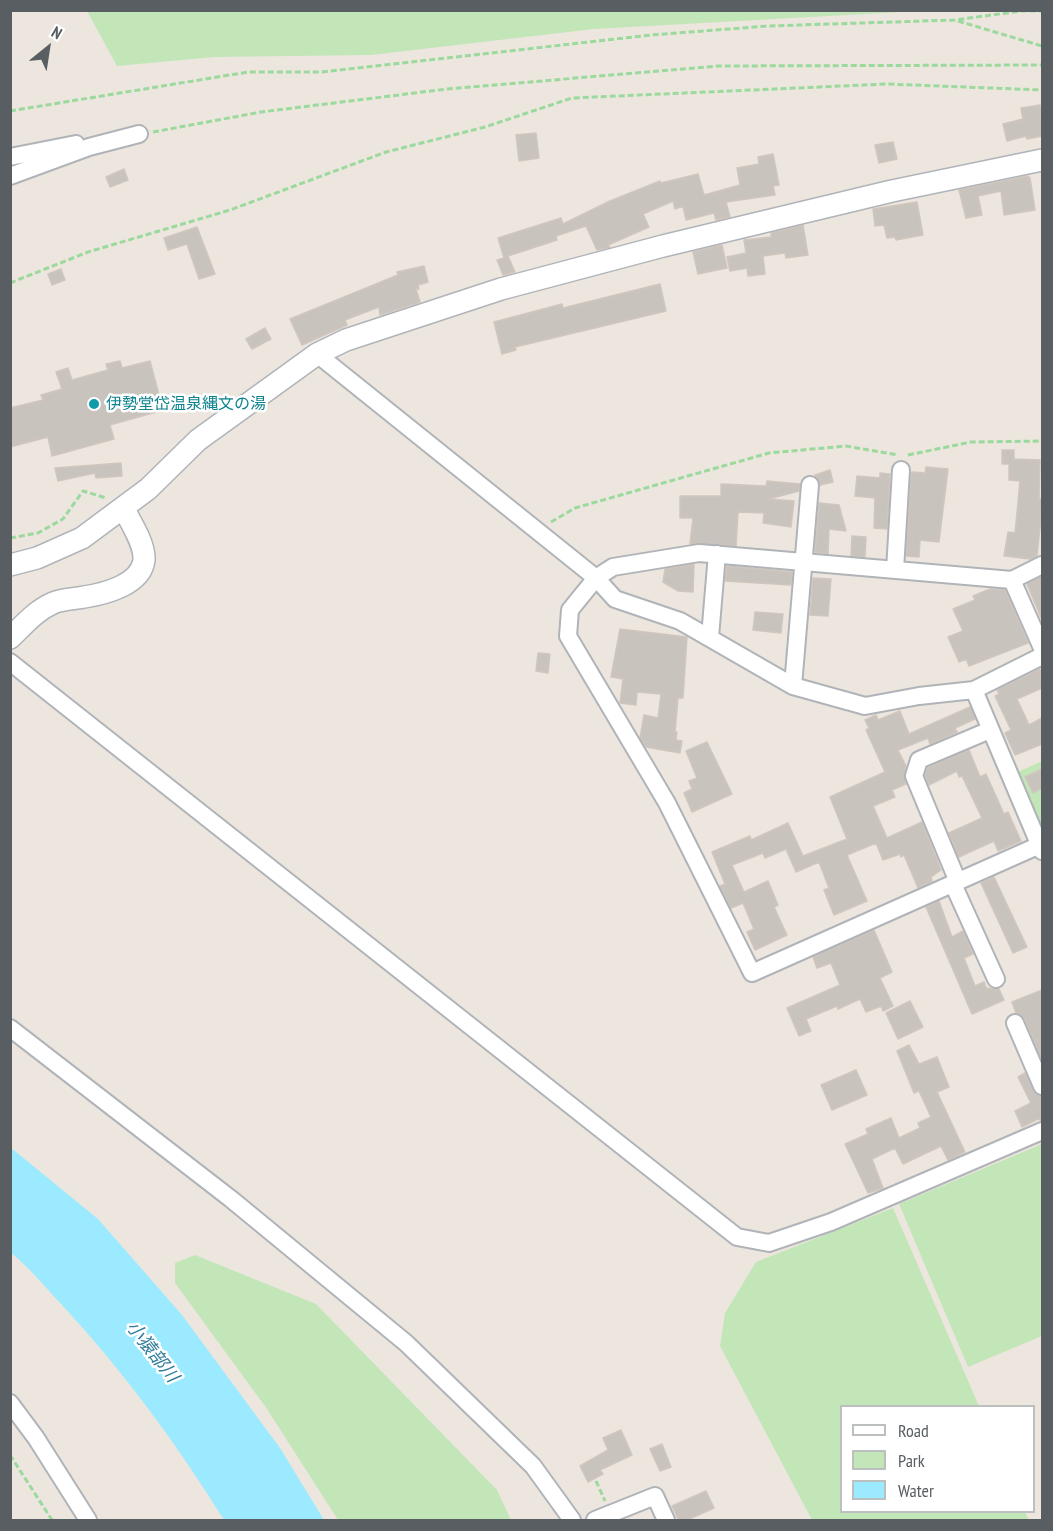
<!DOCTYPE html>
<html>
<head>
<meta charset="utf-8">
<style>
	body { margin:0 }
	#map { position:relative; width:1053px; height:1531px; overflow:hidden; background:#ece6df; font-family:"PT Sans Narrow",sans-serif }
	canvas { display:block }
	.frame { position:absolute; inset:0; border:12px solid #585e61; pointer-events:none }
	.legend { position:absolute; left:840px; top:1405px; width:195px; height:108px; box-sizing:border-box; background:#fff; border:2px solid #bcbfc0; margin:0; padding:8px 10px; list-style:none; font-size:18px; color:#585e61 }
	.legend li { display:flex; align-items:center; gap:12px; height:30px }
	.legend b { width:30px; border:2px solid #bcbfc0 }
	.north { position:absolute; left:18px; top:18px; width:60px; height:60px; -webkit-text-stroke:4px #fff; paint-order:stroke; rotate:30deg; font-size:16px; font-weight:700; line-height:24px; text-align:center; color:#585e61 }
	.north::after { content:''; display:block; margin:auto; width:21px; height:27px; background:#585e61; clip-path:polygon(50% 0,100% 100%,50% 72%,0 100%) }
</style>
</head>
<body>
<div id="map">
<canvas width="1053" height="1531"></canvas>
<div class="frame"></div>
<ul class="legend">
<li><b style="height:8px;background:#fff"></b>Road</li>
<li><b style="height:16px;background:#c3e6b9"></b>Park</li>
<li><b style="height:16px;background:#9ceaff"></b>Water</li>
</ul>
<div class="north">N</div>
</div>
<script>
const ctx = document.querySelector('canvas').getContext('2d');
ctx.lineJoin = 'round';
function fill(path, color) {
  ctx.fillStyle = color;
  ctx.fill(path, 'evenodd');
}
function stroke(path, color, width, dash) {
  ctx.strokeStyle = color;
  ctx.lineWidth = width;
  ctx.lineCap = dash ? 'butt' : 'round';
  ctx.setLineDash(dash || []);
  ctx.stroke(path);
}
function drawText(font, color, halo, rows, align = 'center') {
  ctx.font = font + ' "PT Sans Narrow","Noto Sans JP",sans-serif';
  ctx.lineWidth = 5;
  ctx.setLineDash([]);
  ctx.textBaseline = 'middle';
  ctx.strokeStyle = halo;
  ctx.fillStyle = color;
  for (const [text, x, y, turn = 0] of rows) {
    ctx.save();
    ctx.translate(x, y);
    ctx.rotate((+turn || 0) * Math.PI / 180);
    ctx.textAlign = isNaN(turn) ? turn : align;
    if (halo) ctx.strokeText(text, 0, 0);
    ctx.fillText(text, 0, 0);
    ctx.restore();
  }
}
fill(new Path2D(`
	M87,11l1,-1 832,1 -326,18 -223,26 -157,2 -97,9z
	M1042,761v67l-24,-56z
	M1042,1144v192l-74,31 -69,-163z
	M893,1208l86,198h-137v106h183l4,8h-217l-92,-174 5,-33 31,-51z
	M195,1255l121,49 181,186 14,30h-173l-71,-111 -92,-126v-20z`), '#c3e6b9');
fill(new Path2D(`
	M10,1147l88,72 84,96 98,133 44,72h-100c-47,-76 -101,-149 -162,-215 -17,-18 -32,-37 -51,-52z`), '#9ceaff');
const building = new Path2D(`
	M1040,105l2,31 -15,3 -1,-3 -19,5 -4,-17 20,-5 -2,-11z
	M536,133l3,25 -20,3 -3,-26z
	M893,142l4,17 -18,4 -4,-18z
	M773,154l6,31 -6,1 2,9 -49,7 4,15 -14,3 -2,-7 -28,7 -3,-14 -8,3 -2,-8 -30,13 6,13 -41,18 2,2 -13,3 -11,-24 -30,10 1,4 -49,16 7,16 -12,3 -6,-15 7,-2 -6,-20 63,-20 2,6 47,-23 50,-20 1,2 37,-9 6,21 36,-10 -3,-17 22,-4 -1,-7z
	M124,169l4,11 -18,7 -4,-10z
	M1028,176l2,2 5,32 -31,5 -3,-24 -23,5 4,19 -16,3 -7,-28z
	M917,202l6,33 -27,5 -1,-3 -8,1 -3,-13 -9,1 -2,-17z
	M803,225l5,30 -22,3 -1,-5 -22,3 2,18 -17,2 -1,-8 -17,3 -3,-14 19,-4 -2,-13 27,-3v-4z
	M197,227l18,47 -16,5 -12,-35 -19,6 -4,-12z
	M722,245l5,23 -29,6 -5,-22z
	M424,266l4,16 -10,3 1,4h-3l4,13 -40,13 -1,-8 -34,13 2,5 -45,20 -12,-26 108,-44 -1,-3z
	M61,269l4,11 -13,5 -4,-11z
	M660,284l6,27 -151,36 1,3 -14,4 -8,-32 68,-18 1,4z
	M265,328l6,11 -19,10 -6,-10z
	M120,361l2,7 28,-7 13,49 -53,15 4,14 -62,17 -4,-19 -38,10v-39l33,-8 -2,-5 21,-6 -6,-17 12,-4 4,12 36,-10 -2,-6z
	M1002,450h12v9l26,1 -1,39h3v9l-5,48 -7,3 -26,-3 4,-24 7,1 5,-52 -11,-1v-16h-7z
	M121,463l1,13 -26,2 -1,-5 -37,8 -3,-13z
	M926,467l22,2 -9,73 -19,-2 -1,17 -13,-1 5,-81 1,-3 13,1z
	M830,470l3,12 -13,3 -5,-10z
	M880,473l10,1 -3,55 -13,-1 1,-30 -20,-2 2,-20 23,2z
	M767,481l33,3 -1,7 -30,8 25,2 -3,26 -28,-4 1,-10 -26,-1 -2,34 -46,-2 3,-26h-13v-22h41v-12l45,2z
	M819,503l20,2 7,26 -17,-2 -1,25 -13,-2z
	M852,536l14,1 -1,20 -14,-1z
	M694,564l-1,28 -15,-1 -15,-9 2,-13z
	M727,566l65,6 -1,13 -66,-4z
	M1042,576v44l-15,-36z
	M813,578l18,1 -3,37 -18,-1z
	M990,589l15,1 23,53 -59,23 -3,-7 -7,3 -11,-25 15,-6 -10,-22 22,-9 -2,-4z
	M755,612l28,2 -2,19 -28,-3z
	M620,629l67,8 -4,61h-5l-3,34h2l-1,8 6,1 -2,12 -34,-6 -6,-9 4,-23 14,3 3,-24 -24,-2 -1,13 -16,-2 3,-24 -12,-2z
	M538,653l12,1 -2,19 -12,-2z
	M1040,669l2,19 -25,11 12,26 13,-7v26l-27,11 -10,-22 6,-3 -16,-34 4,-2 -2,-4z
	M970,707l5,12 -20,9 2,4 -27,12 -2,-6 -30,12 8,16v18l-14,6 3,7 -22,9 14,32 35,-16 19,48 -10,7 1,4 -14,7 -14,-33 -3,2 -1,-3 -17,6 -7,-17 -29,12 20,46 -33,14 -10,-25 5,-2 -10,-26 -23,10 -10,-23 -21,9 -2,-5 -31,12 12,27 24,-11 10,24 -4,2 13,28 -32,15 -8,-18 7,-3 -11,-26 -12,5 -11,-22 5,-2 -13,-32 38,-16 1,4 37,-17 15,33 44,-17 -17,-42 55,-25 -19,-42 3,-2 -4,-8 11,-5 2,5 22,-9 9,23z
	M707,742l25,52 -40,18 -8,-19 8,-4 -3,-8 8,-3 -11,-27z
	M969,750l11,27 6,-3 18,40 4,-2 13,29 -23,10 -4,-10 -35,16 -10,-24 33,-15 -20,-42 -3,1 -2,-6 -28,14 -4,-9 2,-8z
	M1042,769v19l-9,5 -8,-16z
	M994,877l33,70 -14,6 -32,-70z
	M939,901l13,36 11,-6 10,23 -9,4 11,28 9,-4 2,6 13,1 5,11 -32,14 -46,-107z
	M874,930l18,42 -12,6 13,28 -10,5 -2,-5 -15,6 -6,-13 -22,10 -1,-3 -31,13 5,12 -12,5 -12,-28 53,-23 -9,-22 -14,5 -4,-11z
	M1042,990v71l-17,-42 -9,-6 -4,-11z
	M910,1001l13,26 -25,12 -12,-26z
	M909,1045l10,19 18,-7 12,30 -12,5 28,60 -17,8 -7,-14 -38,18 -8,-16 -23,11 11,29 -15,5 -23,-49 23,-10 -2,-5 25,-11 8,20 21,-10 -2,-5 13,-6 -12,-26 -5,2 -17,-42z
	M856,1070l11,25 -35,15 -11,-25z
	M1025,1073l8,18 9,5v25l-4,-2 -16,8 -7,-16 16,-8 -13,-26z
	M621,1430l11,25 -32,15 3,4 -15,8 -8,-16 28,-16 -5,-12z
	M662,1444l9,23 -11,4 -10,-22z
	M706,1491l8,17 -29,13h-6l-7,-15z`);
fill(building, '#c9c3be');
stroke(building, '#d1c6bd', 1.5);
const minor = new Path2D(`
	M10,157l66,-13
	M10,176l79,-29 50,-13
	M317,354l279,224 19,21 65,22 113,65 72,20 54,-10 55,-6 68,-34
	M1042,565l-30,15 -313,-27 -86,14 -17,11 -26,32 -2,26 99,167 85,170 290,-129
	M895,570l6,-100
	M1012,580l30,68
	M710,637l7,-83
	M10,662l727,575 32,6 62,-21 211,-91
	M793,686l17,-201
	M974,690l68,161
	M958,882l-44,-106 5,-16 71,-30
	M953,884l43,95
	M1015,1023l27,63
	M10,1028l221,171 175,144 127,123 39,54
	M10,1403l26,35 52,82
	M595,1520l60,-24 11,24`);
const tertiary = new Path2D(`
	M10,565l27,-7 45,-20 66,-49 50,-49 119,-86 29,-14 155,-51 162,-43 229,-55 150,-31
	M10,638c14,-13 25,-27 43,-35 9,-4 21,-4 31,-6 20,-3 57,-12 60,-37 1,-16 -13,-37 -20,-51`);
stroke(minor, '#b0b4b8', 20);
stroke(tertiary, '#b0b4b8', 24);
stroke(new Path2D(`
	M958,21l84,25
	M10,111l238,-39h74l329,-37 117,-9 187,-6 66,-9h21
	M153,132l108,-20 186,-23 271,-23 324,-1
	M10,283l78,-31 142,-42 156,-58 99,-25 87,-29 315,-14 155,6
	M908,455l63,-13 71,-1
	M551,522l24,-14 194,-55 77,-7 52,9
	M10,538l28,-5 25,-14 20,-28 23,7
	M10,1455l42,65
	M596,1481l9,20`), '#9bd99d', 3, [6, 3]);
stroke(minor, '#fff', 16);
stroke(tertiary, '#fff', 21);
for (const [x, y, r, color] of [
	[94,404,6,"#0f9aa8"]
]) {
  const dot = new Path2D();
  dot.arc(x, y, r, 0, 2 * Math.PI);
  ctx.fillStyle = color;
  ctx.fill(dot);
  stroke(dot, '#fff', 2);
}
drawText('16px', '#0d838f', '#fff', [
	["伊勢堂岱温泉縄文の湯",106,404]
], 'left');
drawText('italic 18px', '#2e7c9b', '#fff', [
	["小猿部川",152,1352,52]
]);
</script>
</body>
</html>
